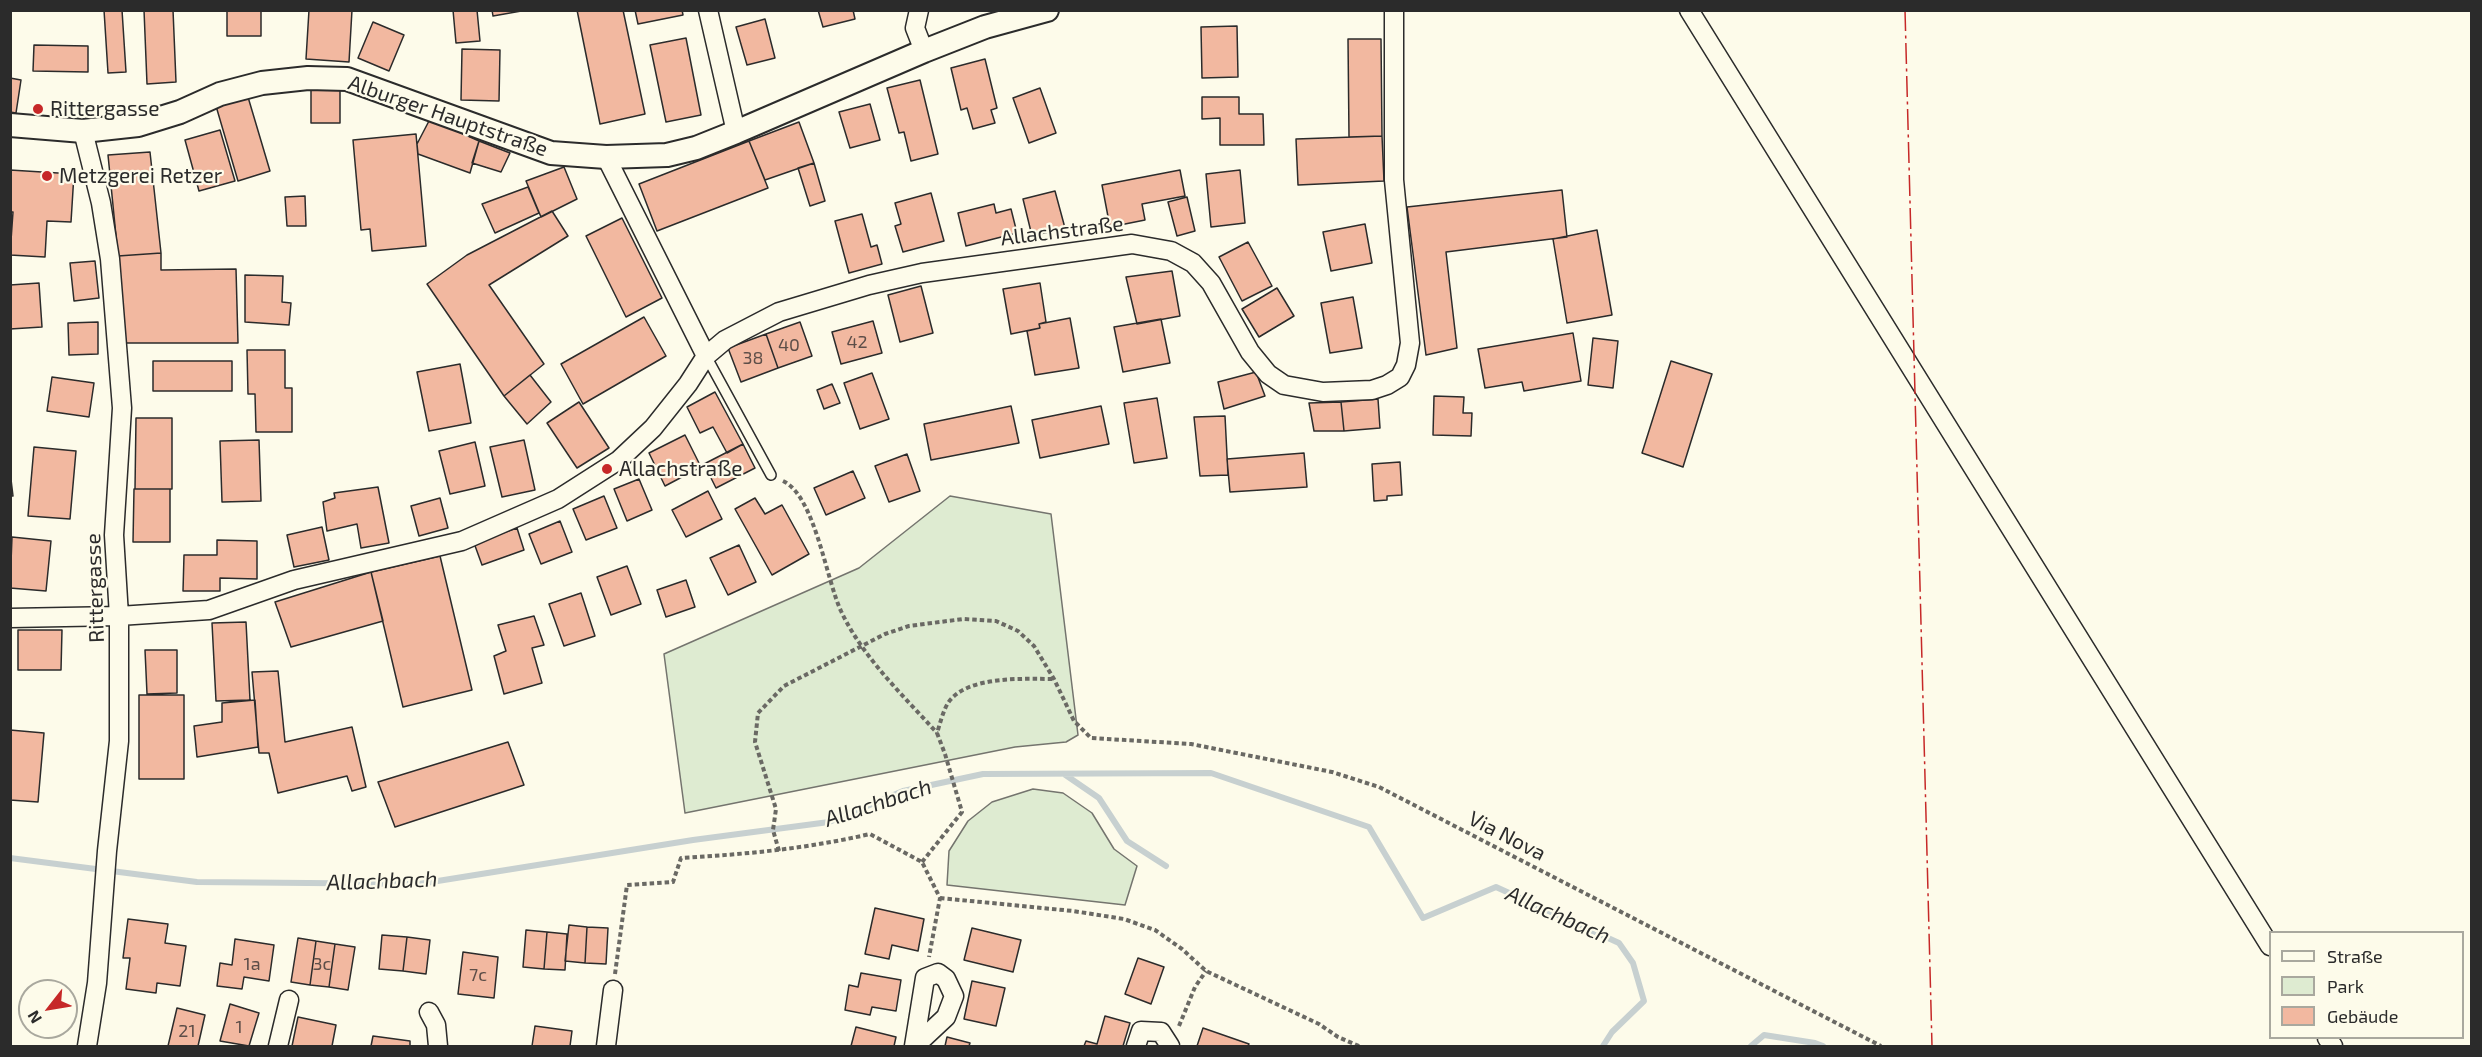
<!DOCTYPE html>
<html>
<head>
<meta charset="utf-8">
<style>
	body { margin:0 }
	#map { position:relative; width:2482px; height:1057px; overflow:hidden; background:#fdfbea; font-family:"Exo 2",sans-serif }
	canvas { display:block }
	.frame { position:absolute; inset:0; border:12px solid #2b2b2b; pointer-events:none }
	.legend { position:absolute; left:2269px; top:931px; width:195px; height:108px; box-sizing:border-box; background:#fdfbea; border:2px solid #a9a89e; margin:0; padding:8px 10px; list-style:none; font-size:18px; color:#2b2b2b }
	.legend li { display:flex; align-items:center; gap:12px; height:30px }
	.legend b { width:30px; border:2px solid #a9a89e }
	.north { position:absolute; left:18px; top:979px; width:60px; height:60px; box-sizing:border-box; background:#fdfbea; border:2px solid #a9a89e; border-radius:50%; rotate:239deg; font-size:16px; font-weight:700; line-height:24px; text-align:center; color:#2b2b2b }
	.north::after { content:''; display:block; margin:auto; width:21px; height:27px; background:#c62828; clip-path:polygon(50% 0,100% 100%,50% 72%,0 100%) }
</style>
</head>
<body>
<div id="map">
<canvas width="2482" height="1057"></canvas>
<div class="frame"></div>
<ul class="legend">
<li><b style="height:8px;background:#fdfbea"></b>Straße</li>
<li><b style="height:16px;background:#deebd1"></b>Park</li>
<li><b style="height:16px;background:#f2b8a0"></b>Gebäude</li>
</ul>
<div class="north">N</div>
</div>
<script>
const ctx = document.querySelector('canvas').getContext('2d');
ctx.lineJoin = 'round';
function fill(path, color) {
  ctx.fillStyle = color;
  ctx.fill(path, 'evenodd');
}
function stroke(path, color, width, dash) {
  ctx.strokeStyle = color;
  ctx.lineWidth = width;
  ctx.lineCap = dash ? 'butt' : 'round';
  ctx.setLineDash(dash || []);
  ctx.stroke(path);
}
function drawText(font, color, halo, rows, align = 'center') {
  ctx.font = font + ' "Exo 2",sans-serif';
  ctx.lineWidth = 4.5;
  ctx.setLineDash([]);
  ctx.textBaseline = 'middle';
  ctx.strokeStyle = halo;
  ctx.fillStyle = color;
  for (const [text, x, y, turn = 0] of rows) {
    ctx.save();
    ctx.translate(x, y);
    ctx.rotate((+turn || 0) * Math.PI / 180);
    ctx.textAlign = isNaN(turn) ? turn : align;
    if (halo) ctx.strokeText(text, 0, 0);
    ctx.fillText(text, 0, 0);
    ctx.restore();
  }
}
const green = new Path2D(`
	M950,496l101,18 27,221 -12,7 -51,5 -330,66 -21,-159 195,-86z
	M1033,789l30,4 29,20 22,36 23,17 -12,39 -178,-20 2,-34 19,-30 24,-19z`);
fill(green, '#deebd1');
stroke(green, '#74746e', 1.5);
stroke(new Path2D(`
	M1064,774l35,24 28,43 39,25
	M10,858l187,24 222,2 274,-44 136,-18 74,-31 80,-17 228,-1 158,54 54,91 73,-31 123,56 14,20 11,38 -32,31 -9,14
	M1751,1046l13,-11 51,8 8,3`), '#c7d0d0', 6);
const building = new Path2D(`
	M104,10h18l4,62 -18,1z
	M144,10h29l3,72 -29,2z
	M227,10h34v26h-34z
	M309,10h43l-3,52 -43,-3z
	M453,10h24l3,31 -24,2z
	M492,10h35l-34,6z
	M577,10h46l22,104 -45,10z
	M635,10h47l1,5 -45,9z
	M818,10h35l2,9 -32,8z
	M765,19l10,39 -28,7 -11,-38z
	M373,22l31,13 -15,36 -31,-13z
	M1237,26l1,51 -36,1 -1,-51z
	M686,38l15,77 -35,7 -16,-77z
	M1348,39h33l1,97 -33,1z
	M34,45l54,1v26l-55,-1z
	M462,49l38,1 -1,51 -38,-1z
	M985,59l12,49 -6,2 4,13 -22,6 -6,-21 -6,2 -10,-42z
	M10,78l11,2 -5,33 -6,-1z
	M920,80l18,74 -27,7 -7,-29 -5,1 -12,-45z
	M1040,88l16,45 -27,10 -16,-45z
	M311,89h29v34h-29z
	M248,97l22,74 -32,10 -22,-75z
	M1202,97h37v17h24l1,31h-44v-27l-18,1z
	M870,104l10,36 -30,8 -11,-36z
	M430,119l49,22 -9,32 -52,-19 -1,-10z
	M799,122l15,41 -49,17 -16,-39z
	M220,130l15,51 -36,10 -14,-51z
	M416,134l10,112 -54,5 -2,-22 -9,1 -8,-90z
	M1382,136l2,45 -86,4 -2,-46z
	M479,141l31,12 -9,19 -29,-9z
	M749,141l19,47 -111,43 -18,-47z
	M150,152l11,101 -43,3 -10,-101z
	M814,163l11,38 -15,5 -12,-38z
	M564,167l13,32 -36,18 -15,-36z
	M10,170l64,4 -3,48 -24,-1 -2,36 -35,-2 3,-43h-3z
	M1180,170l5,26 -43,8 3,16 -35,7 -8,-42z
	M1240,170l5,53 -34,4 -5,-53z
	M528,187l11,26 -44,20 -13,-29z
	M1562,190l5,47 -121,15 11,96 -31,7 -19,-148z
	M1055,191l10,37 -33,8 -9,-37z
	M931,193l13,48 -41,11 -8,-26 6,-2 -6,-21z
	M305,196l1,30h-19l-2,-29z
	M1187,197l8,34 -18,5 -9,-34z
	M994,204l2,9 15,-4 6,24 -51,13 -8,-33z
	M552,211l16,25 -79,49 55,79 -40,32 -77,-112 40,-29z
	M862,214l9,33 6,-2 5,19 -33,9 -14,-52z
	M622,218l40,80 -36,19 -40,-81z
	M1365,224l7,39 -41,8 -8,-39z
	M1597,230l15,85 -45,8 -14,-84z
	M1248,242l24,44 -30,15 -23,-44z
	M161,253v17l75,-1 2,74h-115l-5,-87z
	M95,261l4,37 -25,3 -4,-38z
	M1172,271l8,45 -43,8 -11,-47z
	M245,275l38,1 -1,26 9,1 -2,22 -44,-3z
	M39,283l3,44 -32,2v-44z
	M1040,283l6,39 -7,2 1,4 -29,6 -8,-45z
	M921,286l12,47 -33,9 -12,-47z
	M1277,288l17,28 -35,21 -17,-28z
	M1353,297l9,51 -32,5 -9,-50z
	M644,317l22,39 -83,48 -22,-40z
	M1070,318l9,50 -44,7 -8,-44 13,-3 -1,-4z
	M1161,319l9,44 -47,9 -9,-45z
	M873,321l9,32 -41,11 -9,-32z
	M98,322v32l-29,1 -1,-32z
	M800,322l12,34 -34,12 -12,-34z
	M1573,333l8,48 -57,10 -2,-9 -37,6 -7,-39z
	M766,334l12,34 -37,14 -13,-34z
	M1593,338l25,3 -5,47 -25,-3z
	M247,350h38v38h7v44h-36l-1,-38h-7z
	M153,361h79v30h-79z
	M1671,361l41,13 -29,93 -41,-14z
	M460,364l11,59 -42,8 -12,-59z
	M1256,372l9,24 -41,13 -6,-27z
	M872,373l17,46 -29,10 -16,-46z
	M530,375l21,27 -24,22 -23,-28z
	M52,377l42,6 -5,34 -42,-6z
	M832,384l8,19 -16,6 -7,-19z
	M715,392l28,52 -16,9 -14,-26 -13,6 -13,-26z
	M1434,396l30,1 -1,16h9l-1,23 -38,-1z
	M1157,398l10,60 -33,5 -10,-60z
	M1378,399l2,29 -36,3 -3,-29z
	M579,402l30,46 -32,20 -30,-45z
	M1341,402l3,29h-30l-5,-28z
	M1011,406l8,37 -88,17 -7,-36z
	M1101,406l8,38 -69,14 -8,-38z
	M1225,416l3,59 -28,1 -6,-59z
	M136,418h36v71h-37z
	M685,435l16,32 -36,19 -16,-33z
	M259,440l2,61 -39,1 -2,-61z
	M524,440l11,50 -33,7 -12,-50z
	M475,442l10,44 -35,8 -11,-43z
	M743,444l12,24 -39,20 -12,-24z
	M34,447l42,4 -6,68 -42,-3z
	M1304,453l3,34 -77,5 -3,-33z
	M907,454l13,37 -31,11 -14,-36z
	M1400,462l2,33 -15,1v4l-13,1 -2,-37z
	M10,471l3,25h-3z
	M853,471l12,27 -39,17 -12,-27z
	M639,479l13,31 -25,11 -13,-32z
	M378,487l11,56 -28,5 -4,-24 -30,7 -4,-29 12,-4 -1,-5z
	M134,489h36v53h-37z
	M708,491l14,28 -36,18 -14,-27z
	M604,496l13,32 -31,12 -13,-31z
	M440,498l8,30 -29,8 -8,-30z
	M755,498l10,16 17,-9 27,49 -37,21 -37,-66z
	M560,521l12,31 -31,12 -12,-30z
	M322,527l7,33 -35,7 -7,-32z
	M517,528l7,22 -42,15 -8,-22z
	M12,537l39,4 -5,50 -36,-3z
	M217,540l40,1v38l-37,-1v13h-37l1,-36h33z
	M739,545l17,37 -28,13 -18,-37z
	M440,556l32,134 -69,17 -32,-135z
	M627,566l14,38 -30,11 -14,-38z
	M371,572l12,49 -92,26 -16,-45z
	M686,580l9,27 -29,10 -9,-27z
	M581,593l14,43 -31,10 -15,-42z
	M534,616l10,29 -12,3 10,35 -38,11 -10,-38 12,-5 -8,-26z
	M246,622l4,78 -34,1 -4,-78z
	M18,630h44l-1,40h-43z
	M145,650h32v43l-30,1z
	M278,671l7,71 67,-15 14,60 -14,4 -5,-15 -69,17 -9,-40h-10l-7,-81z
	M139,695h45v84h-45z
	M255,700l3,47 -61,10 -3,-31 28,-4v-19z
	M10,730l34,3 -6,69 -28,-2z
	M508,742l16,43 -129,42 -17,-45z
	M875,908l49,11 -6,32 -26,-6 -3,14 -24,-5z
	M128,919l40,5 -3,19 21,3 -6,40 -23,-3 -1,10 -30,-4 4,-31h-7z
	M569,925l18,2 -2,36 -20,-2z
	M587,927l21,1 -2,36 -21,-1z
	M972,928l49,12 -8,32 -49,-12z
	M526,930l21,2 -3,37 -21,-2z
	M547,932l20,2 -2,36 -21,-1z
	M382,935l25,2 -4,34 -24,-2z
	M407,937l23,3 -4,34 -23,-3z
	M298,938l18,3 -6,44 -19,-3z
	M235,939l39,6 -5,36 -25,-4 -2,12 -25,-3 3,-23 12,2z
	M316,941l19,3 -6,43 -19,-2z
	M335,944l20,3 -7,43 -19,-3z
	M463,952l35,5 -4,41 -36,-4z
	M1138,958l26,9 -13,37 -26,-10z
	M861,973l40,7 -5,31 -24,-4 -2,8 -25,-5 4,-25 9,2z
	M972,981l33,7 -9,38 -32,-7z
	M230,1004l29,9 -10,33 -29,-5z
	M177,1008l28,7 -7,31h-30z
	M1105,1016l25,7 -7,23h-39l2,-5 11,3z
	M298,1017l38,8 -4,21h-40z
	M535,1026l37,5 -2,15h-38z
	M856,1027l40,10 -2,9h-43z
	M1203,1028l46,16 -1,2h-51z
	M373,1036l37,5v5h-39z
	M947,1037l23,6 -1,3h-24z`);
fill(building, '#f2b8a0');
stroke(building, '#2b2b2b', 1.5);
const service = new Path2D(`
	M706,356l65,119`);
const minor = new Path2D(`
	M708,10l28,122
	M919,10l-4,18 9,23
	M1689,10l581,936
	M83,131l18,72 9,56 12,149 -8,127 5,81v125l-12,110 -10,132 -10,63
	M606,157l100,199
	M10,618l109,-2 90,-6 85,-30 168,-39 96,-42 61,-39 34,-32 35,-44 18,-28 19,-16 54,-28 90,-27 53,-12 210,-29 39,7 22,12 18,20 39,69 18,22 16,11 39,7 49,-2 15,-5 13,-8 6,-12 4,-22 -16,-163v-170
	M429,1012l7,13 2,21
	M2327,1038l6,8
	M278,1046l11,-46
	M606,1046l7,-56
	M914,1046l11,-68 13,-5 8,6 8,17 -8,21 -31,29
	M1136,1046l5,-15 20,1 9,14`);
const tertiary = new Path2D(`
	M10,125l73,6 55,-6 42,-13 40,-18 42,-11 46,-5 39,1 204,74 55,4 61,-2 29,-7 40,-16 188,-81 61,-24 62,-17`);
stroke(service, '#2b2b2b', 12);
stroke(minor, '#2b2b2b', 21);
stroke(tertiary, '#2b2b2b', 26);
stroke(new Path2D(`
	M783,481c32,15 43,98 58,130 22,47 62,84 96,122
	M779,851l-6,-21 3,-21 -21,-67 3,-29 26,-27 101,-52 24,-8 54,-7 33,2 22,10 16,15 20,33 20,42 17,17 100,6 141,28 47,15 502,259
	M922,862l40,-50 -17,-58 -8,-21c3,-9 6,-22 11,-30 19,-28 76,-24 106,-24
	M940,898l133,13 51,8 31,11 27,19 24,22 113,53 19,13 21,9
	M615,974l12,-89 46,-3 8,-24c66,-4 124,-9 189,-24l52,28 18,36 -11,59
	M1179,1026l16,-39 11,-16`), '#6a6964', 4, [4.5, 3]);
stroke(service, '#fdfbea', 9);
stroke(minor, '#fdfbea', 18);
stroke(tertiary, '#fdfbea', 22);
stroke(new Path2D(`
	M1905,10l27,1036`), '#c62828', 1.5, [21, 4.5, 3, 4.5]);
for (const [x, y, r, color] of [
	[38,109,6,"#c62828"],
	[47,176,6,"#c62828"],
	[607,469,6,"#c62828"]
]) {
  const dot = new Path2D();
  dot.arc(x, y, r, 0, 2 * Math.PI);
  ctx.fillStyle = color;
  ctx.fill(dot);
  stroke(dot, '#fdfbea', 2);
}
drawText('18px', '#5d4e48', null, [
	["42",857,342],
	["40",789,345],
	["38",753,358],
	["1a",252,964],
	["3c",322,964],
	["7c",478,975],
	["1",239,1027],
	["21",187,1031]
]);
drawText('21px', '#2b2b2b', '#fdfbea', [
	["Rittergasse",50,109],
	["Metzgerei Retzer",59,176],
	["Allachstraße",619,469]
], 'left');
drawText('21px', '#2b2b2b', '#fdfbea', [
	["Alburger Hauptstraße",448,116,19],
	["Allachstraße",1062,231,-7],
	["Rittergasse",95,588,-92],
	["Via Nova",1507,836,27]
]);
drawText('italic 22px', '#2b2b2b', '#fdfbea', [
	["Allachbach",878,803,-18],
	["Allachbach",382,881,-2],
	["Allachbach",1558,915,24]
]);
</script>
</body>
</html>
